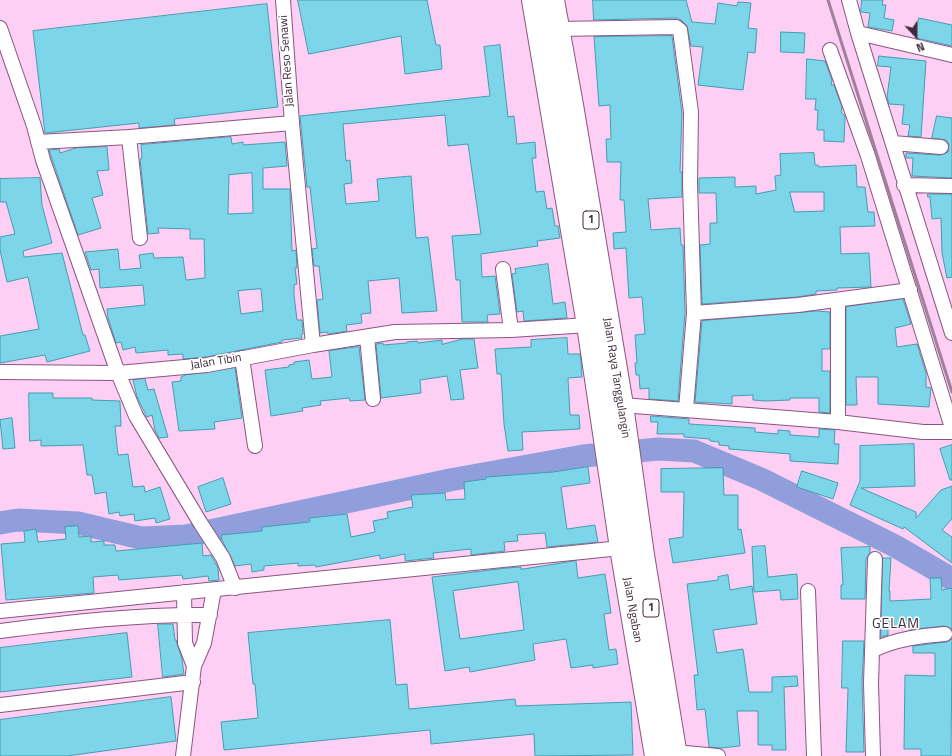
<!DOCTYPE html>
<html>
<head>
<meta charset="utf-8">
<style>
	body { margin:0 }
	#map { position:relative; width:952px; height:756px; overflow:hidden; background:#fecff4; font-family:"Titillium Web",sans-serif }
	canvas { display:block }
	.north { position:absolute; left:896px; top:16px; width:40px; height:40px; -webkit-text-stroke:3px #fff; paint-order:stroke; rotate:158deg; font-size:11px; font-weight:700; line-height:16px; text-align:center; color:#40293b }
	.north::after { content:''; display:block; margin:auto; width:14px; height:18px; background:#40293b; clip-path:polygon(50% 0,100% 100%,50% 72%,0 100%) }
</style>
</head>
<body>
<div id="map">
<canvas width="952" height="756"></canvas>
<div class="north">N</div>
</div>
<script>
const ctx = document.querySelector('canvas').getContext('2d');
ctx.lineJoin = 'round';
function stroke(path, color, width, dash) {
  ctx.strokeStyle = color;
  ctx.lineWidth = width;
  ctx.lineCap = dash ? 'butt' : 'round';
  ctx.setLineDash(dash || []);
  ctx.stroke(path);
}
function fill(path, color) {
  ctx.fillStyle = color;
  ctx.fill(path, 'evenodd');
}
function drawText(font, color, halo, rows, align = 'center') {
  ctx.font = font + ' "Titillium Web",sans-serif';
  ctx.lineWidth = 3;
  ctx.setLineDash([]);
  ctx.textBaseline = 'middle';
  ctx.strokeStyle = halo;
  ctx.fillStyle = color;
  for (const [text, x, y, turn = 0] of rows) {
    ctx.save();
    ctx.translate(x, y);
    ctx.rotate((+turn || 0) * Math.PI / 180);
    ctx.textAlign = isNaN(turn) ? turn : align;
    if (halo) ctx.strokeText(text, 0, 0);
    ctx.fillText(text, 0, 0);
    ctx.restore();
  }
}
stroke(new Path2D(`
	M0,523l18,-3 60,3 63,15 45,-2 264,-56 133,-24 76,-7 35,2 67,28 134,67 57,33`), '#909edb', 23);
const building = new Path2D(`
	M298,0h129l9,45h4l2,24 -37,5 -4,-38 -92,18z
	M593,0h93l6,22 23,2 3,-21 19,3 1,-4 13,1 -3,25 9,1 -2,24 -7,-1 -5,38 -45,-5 5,-38 -12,-1 -4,-20 -6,-6 -5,-2 -82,2z
	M862,0h21l-1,5h4l-2,13 10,2 -2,11 -24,-4 2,-14 -9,-1z
	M267,4l11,103 -104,12 1,6 -36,3v-5l-94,10 -12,-102z
	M919,18l33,7v21l-36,-8z
	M781,32l24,1 -1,20 -23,-1z
	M672,36l10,77 -2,59h2v25l-34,2 3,31 29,-2 1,17h2l2,68 -7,88 -29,-2v-11l-9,1 -1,-14h-3l-1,-12h2l-2,-28 10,-1 -3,-37 -13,1 -3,-50 -12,1 -1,-16 13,-1 -2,-32h-4l1,-38h-14l-1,-23h5l-1,-34 -11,1 -5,-69z
	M500,45l8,72 6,-1 3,28 18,-2 1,16h-4l4,34 8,-1 3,18 5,-1 3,18h3l2,12 -23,3 1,5 -57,8 1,23 13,-1 5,38 -13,1 1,7h-26l-2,-42h-4l-4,-44 29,-2 -13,-90 -20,2 -3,-31 -102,9 3,37 4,-1 2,23 -8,1 2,20 33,-3 -2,-22 34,-3 5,62 12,-1 9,74 -35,2 -3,-35 -31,3 3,32 -10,1 1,9 -16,2 1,6 -19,3 -1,-2 -7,1 -3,-33 6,-1 -4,-33h-5l-2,-17 5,-1 -7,-61h-3l-7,-71 190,-20 -6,-49z
	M879,56l47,5 -5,76 -13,-1 2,-11 -8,-1 2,-19 -15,-1 -2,-7 4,-30 -13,-1z
	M807,59l18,2 7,19 -1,5h3l8,22 -1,5 4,4 -1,26 -20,-1v-11h-7l1,-20h-3l1,-11h-10z
	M937,116l15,2v60l-40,-2 1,-18h-7v-5l34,2 8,-3 1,-8 -3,-4 -14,-2z
	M231,137l1,7 11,-2v3l42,-3 2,24 -24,2v21h27l2,62 4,-1 1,18h-2l2,16 -3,1v10l3,25h5l1,14 -2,1 1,3 -20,2v2l-76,15 -23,2v-5l-15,1v-5l-32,3 -1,-6 -12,3 -2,-8 -5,1 -8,-25 -1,-9 38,-4 -2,-20 -43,3 -1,-19 -8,1 -6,-18 33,-3 2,21 21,-2 -2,-13 14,-2 1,5 29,-1 3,23 19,-2 -1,-39h-14v-10l-32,-1 1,5 -11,1 -8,-75 2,-1 -1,-13zM252,173l1,40 -25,1 1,-39zM261,289l2,22 -22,3 -3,-23z
	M107,147l2,23 -12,1 6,24 -11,3 9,30 -23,7 -29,-85 10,-1 1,4 16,-5z
	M814,153l1,12h3l1,2 37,-2 1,22h8l3,25h6l1,14 -35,1 1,27 28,-1 2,34 -34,1v2l-21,1v3l-19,3 -95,7 -2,-59 10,-1v-21h7l-1,-30h-17v-15l36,-1v10l21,-1v8l20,-4 -1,-14 6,-1 -1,-21zM790,192h34v19l-29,1z
	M40,178l2,27 10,38 -29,8 1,6 38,-4 21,82h2l5,16 -43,11 -2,-7 -45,8v-27l39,-7 -11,-52 -21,5 -7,-32v-13l15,-3 -9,-32h-6v-23z
	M928,194h24v83l-5,1 -5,-25 -1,-35 -9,1 -2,-22h-2z
	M548,264l5,40 12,-2 2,16 -43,3 -1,-10 -6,1 -5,-38 4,-1 -1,-4z
	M903,299l8,25 -16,4 2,19 20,-3 9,29v14l5,1 -2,19 -51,-3v-27h-22l1,28h-11v-98z
	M817,311l13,1v37h-8v22h8v42l-11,-1v-14h-29v2l-24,1 -13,-1v-5l-21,1v8l-37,-2 7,-81z
	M567,338l1,16h12l1,8 1,15 -14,1 2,37h9l1,14 -58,3 1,18 -15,1 -4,-27 -3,-50h-4l-2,-25 36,-2v-7z
	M463,339h11l4,29 -18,2 4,29 -13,1 -4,-24 -27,4 1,13 -40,5 -5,-54 7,-1v2l24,-2v-1l10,-1 1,2 24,-3v4z
	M359,347l6,53 -15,1 -1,-3 -29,3 1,4 -19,3 1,3 -32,5 -6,-46 24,-3v-2l5,-1v-2l15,-2 3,19 20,-2 -3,-26z
	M235,368l7,50 -28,4 1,7 -36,2 -7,-49 9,-1v-4l4,-2z
	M145,379l3,11 6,-1 14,48 -9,1 -4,-8 -3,-15 -5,2 -10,-20 -4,-17z
	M29,393h24v5h39v2l28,1 1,25h-6l3,29 10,-1 5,33 11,-1 1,6 15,-5 10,32 -14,4 -1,-5 -20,3 -1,-7 -14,2 -1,-4 -10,2 -3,-22 -11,2 -3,-19h-5l-4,-30 -42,1v-6l-11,1z
	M651,416l38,3v5l66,4v4l23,2v-4l12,1v4l29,2v-8l16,1 -1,14h5l-1,20 -48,-3v-7l-61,-5v-3l-10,-1v-3l-9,-1v-2l-26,-2v-3h-27l1,-12h-7z
	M12,418l3,30 -12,1 -3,-29z
	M914,444l1,42 -54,2 55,24v6l25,-28 11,-4v33l-10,11 10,7v26l-48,-36 -1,2 -53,-24 10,-24v-35z
	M952,445v35h-2l-10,-31z
	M588,467l2,16 -29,4 6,42 28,-4 3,17 -51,5 -2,-14 -28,2 1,6 -14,1 1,9 -34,4v-6l-38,4 1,5 -29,3v-7l-25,5v-4l-64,12 -1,-2 -17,1v-3l-34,3v4l-12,2 -1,-8 -16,2 -13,-26 -1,-5 41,-4v-4l48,-5 -1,-4 38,-4 4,23 24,-5 -2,-11 15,-3 -1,-6 26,-5 -2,-12 34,-2 1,7 19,-1 -1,-17 22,-3v-2l67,-5z
	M723,468l1,27h14v35l3,-1 4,24 -72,10 -4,-24 14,-2 1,-45h-23v-23z
	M802,471l36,12 -5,16 -36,-12z
	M223,478l8,26 -25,8 -8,-25z
	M78,526l1,11 12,-1v6l13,-1v4h11l1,6 86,-8 1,13 8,-1 7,13 1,12 -10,1 -1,-5 -25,3 -1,-4 -63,5 -1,-5 -25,2 1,16 -88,7 -5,-56 24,-2 -1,-11 12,-2 2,13 28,-3 -1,-12z
	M765,546l3,31 29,-3 1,25 -17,1 -1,-10 -26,2 -2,-45z
	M870,547v6l-4,6 -1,40h-24v-14h2l-2,-37z
	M883,558h8l-2,33h1v10l41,-2 -1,-21h11l1,12 10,-2v41l-8,-3 -35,4v-3h-21v8l-7,2z
	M576,561l2,17 27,-4 6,39 -7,1 5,36 7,-1 2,15 -25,4v-3l-22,3 -5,-29 -33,5 2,16 -65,12 -1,-5 -24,4 -13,-94 75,-9 14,-1v2zM518,582l6,48 -64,9 -7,-48z
	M728,575l2,15 22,-4 5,38 -44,6 4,23 26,-4 6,43h23v-15l25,-1 1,10 -14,1 2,63h-14v-5h-14v-34h-21l3,35 -19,2 -12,-1 -4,-38 -8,1 -3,-35h4l-11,-91 31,-4v-3z
	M390,620l6,65 11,-1 2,25 106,-10 1,7 115,-4 2,53 -98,1 -1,-22 -103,10 -1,-14 -206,20 -3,-28 37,-4 -3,-34h-2l-5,-51z
	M158,624h15l2,16h1l6,19 2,15 -21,3z
	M127,633l5,44 -132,15v-44z
	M952,639l-1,117h-30v-7h-17l1,-74 30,1v-23h-22v-7l33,-4z
	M843,641h21l-2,42 2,69h-18l2,-64h-6z
	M171,697l5,44 -109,15h-67v-36z`);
fill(building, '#7dd5e9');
stroke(building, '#439db0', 1);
const minor = new Path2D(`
	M283,0l9,123 21,222
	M849,0l9,33
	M0,28l34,98 9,34 75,213 18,43 65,108 22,34 12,30
	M558,29l118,-2 4,3 11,82 -1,71 4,130 -8,96
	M830,50l38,106 84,272
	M952,55l-94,-22 94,300
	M129,137l11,101
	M38,142l91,-5 163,-14
	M893,143l48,4
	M904,185l48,1
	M503,269l8,61
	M838,300v122
	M694,313l104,-8 112,-15
	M367,337l6,62
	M242,358l13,88
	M0,372l118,1 89,-8 106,-20 82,-13 116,-2 77,-5
	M622,405l216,17 85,10h29
	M808,591l6,165
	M184,592l1,51 9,23
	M0,611l621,-63
	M0,631c70,-9 139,-17 210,-16
	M873,650c23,-11 47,-14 72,-16
	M0,705l193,-23
	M675,752l43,4
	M183,756l11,-90 10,-23 10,-53
	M873,756l-2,-73 4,-124`);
const trunk = new Path2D(`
	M533,0l55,325 33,223 35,208
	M553,0l19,105 50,300 21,150 33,201`);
stroke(minor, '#8a5680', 16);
stroke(trunk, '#8a5680', 24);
stroke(minor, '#fff', 14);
stroke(trunk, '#fff', 22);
stroke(new Path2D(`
	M828,0l124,392`), '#a27f9b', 3);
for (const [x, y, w] of [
	[591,220,16],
	[651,608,16]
]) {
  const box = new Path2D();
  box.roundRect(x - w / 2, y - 9, w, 18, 3);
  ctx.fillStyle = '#fff';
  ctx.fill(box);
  stroke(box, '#40293b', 1);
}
drawText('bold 11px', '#40293b', null, [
	["1",591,220],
	["1",651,608]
]);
drawText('12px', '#40293b', '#fff', [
	["Jalan Reso Senawi",287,61,-94],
	["Jalan Tibin",216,362,-9],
	["Jalan Raya Tanggulangin",616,378,81],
	["Jalan Ngaban",632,610,80]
]);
ctx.letterSpacing = '1px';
drawText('14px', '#40293b', '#fff', [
	["GELAM",896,625]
]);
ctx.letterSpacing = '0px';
</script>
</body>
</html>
